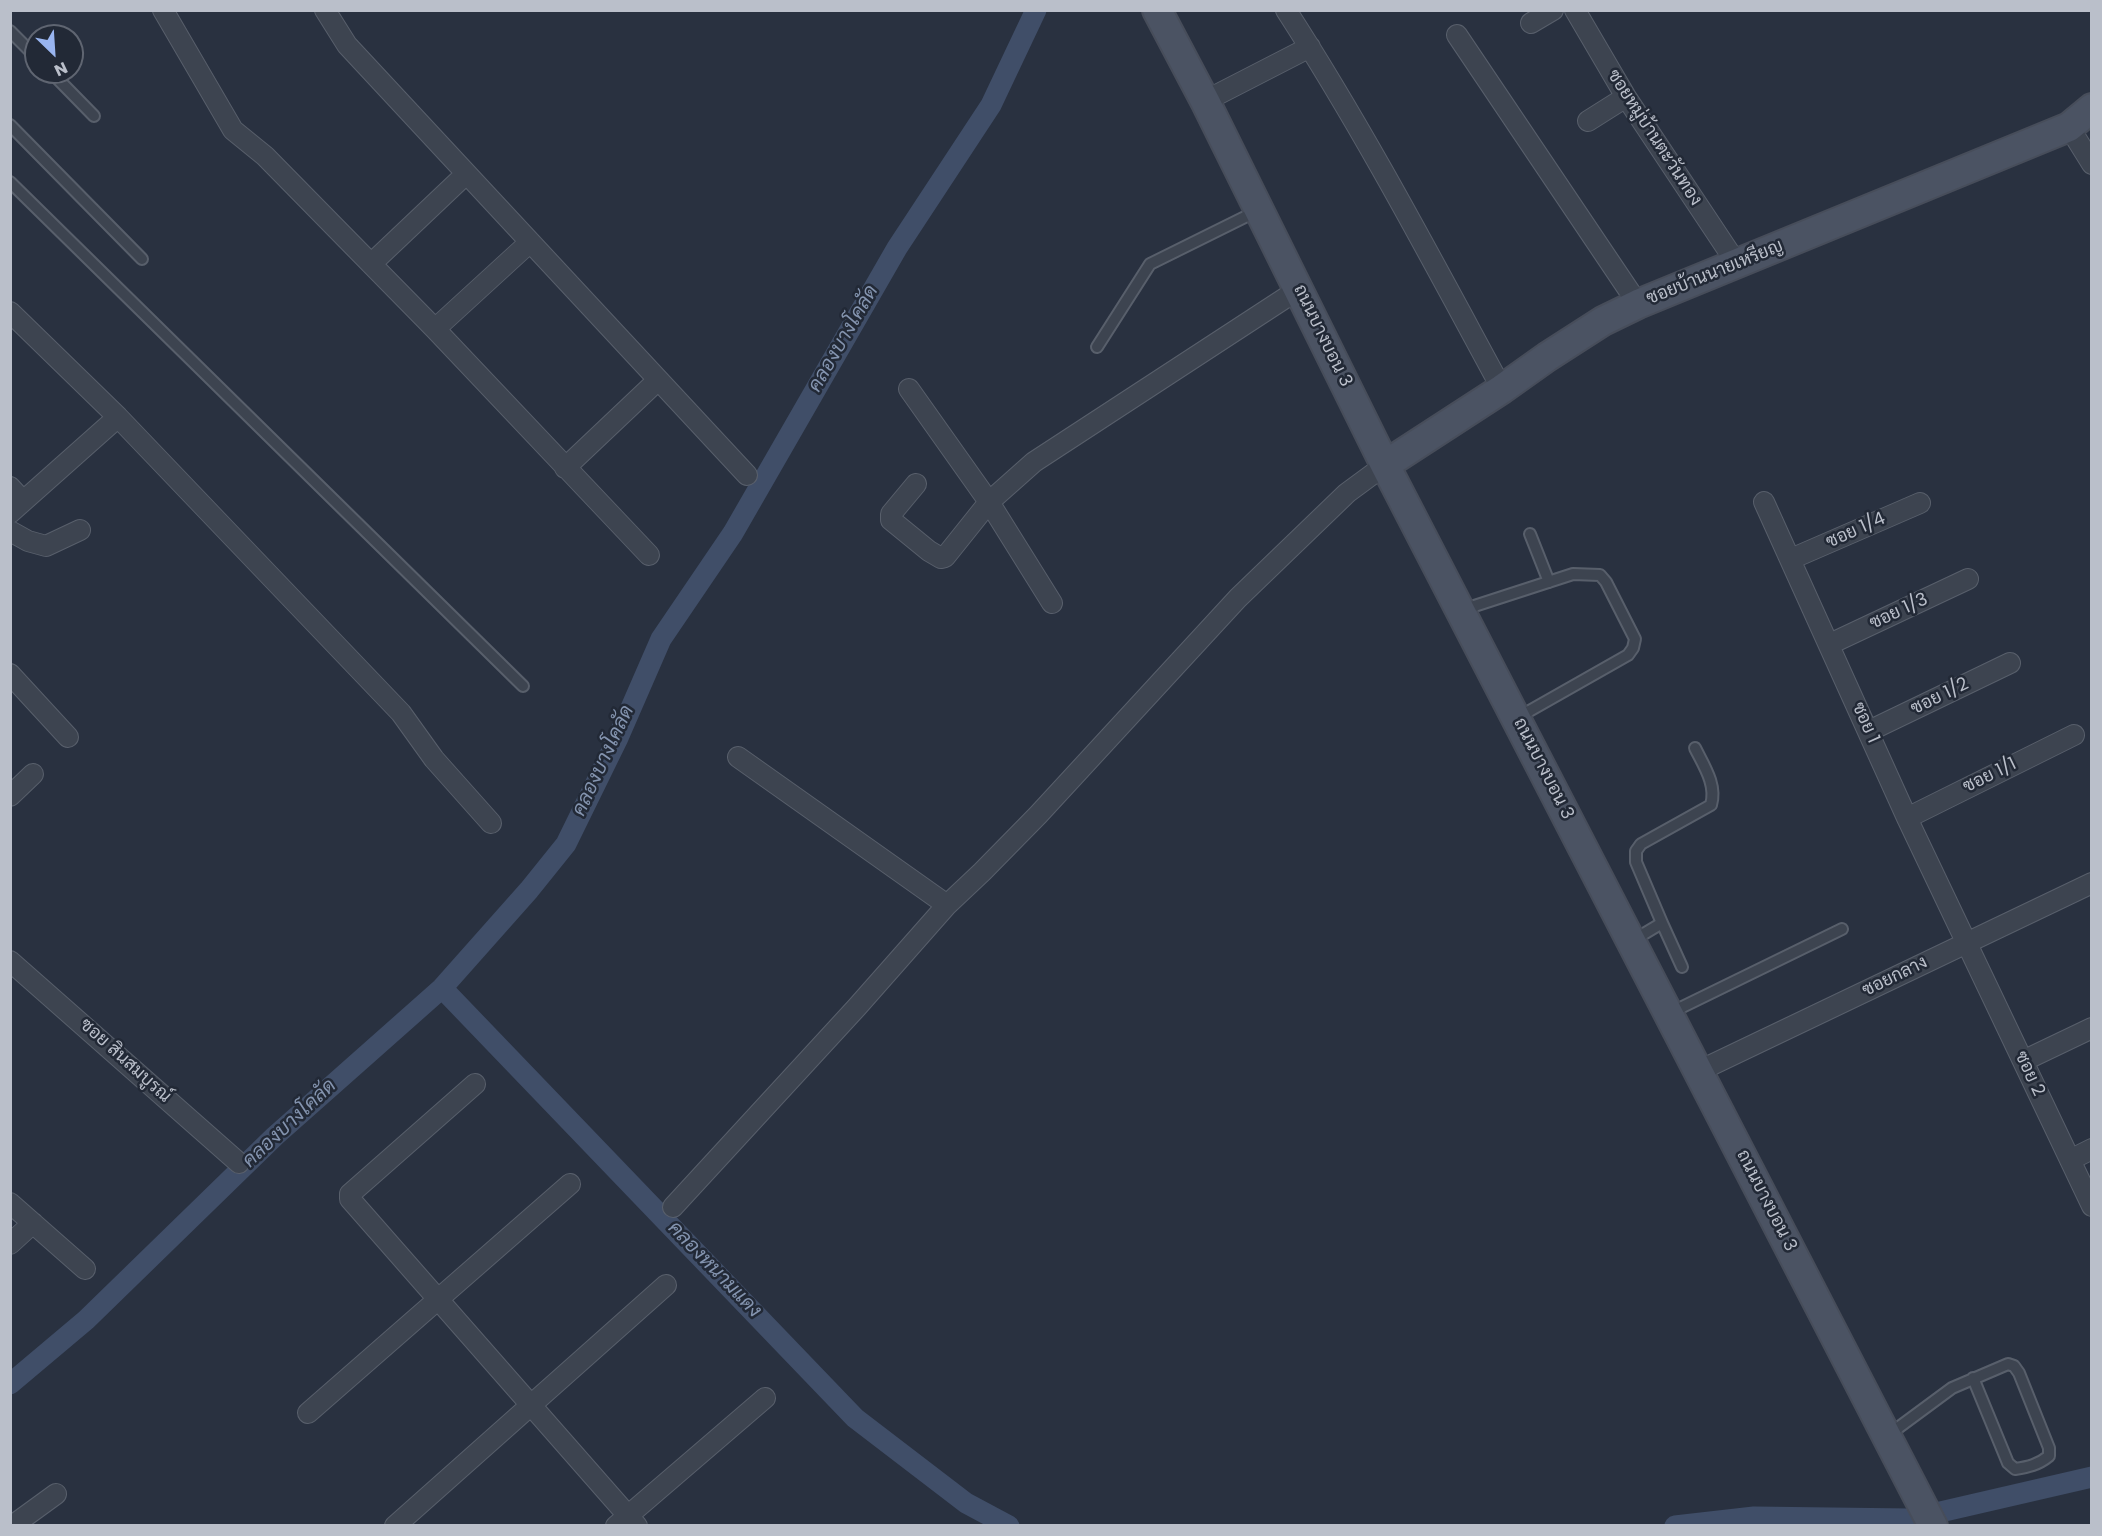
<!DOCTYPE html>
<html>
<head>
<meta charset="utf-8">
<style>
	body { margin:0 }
	#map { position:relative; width:2102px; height:1536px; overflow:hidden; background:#293140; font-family:Poppins,sans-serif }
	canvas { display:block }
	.frame { position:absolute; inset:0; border:12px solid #babfca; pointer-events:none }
	.north { position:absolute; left:24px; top:24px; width:60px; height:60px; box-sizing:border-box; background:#222936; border:2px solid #5f6571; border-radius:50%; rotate:155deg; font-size:16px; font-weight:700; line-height:24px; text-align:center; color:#babfca }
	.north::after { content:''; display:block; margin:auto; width:21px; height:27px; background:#99b5f0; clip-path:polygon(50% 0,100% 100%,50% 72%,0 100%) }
</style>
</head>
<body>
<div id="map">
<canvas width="2102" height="1536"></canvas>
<div class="frame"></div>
<div class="north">N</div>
</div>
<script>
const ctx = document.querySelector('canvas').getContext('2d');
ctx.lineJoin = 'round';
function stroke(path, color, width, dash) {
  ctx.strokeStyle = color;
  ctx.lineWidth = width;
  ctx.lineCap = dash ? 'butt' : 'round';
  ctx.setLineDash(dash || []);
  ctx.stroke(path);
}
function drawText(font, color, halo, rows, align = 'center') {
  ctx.font = font + ' Poppins,Sarabun,sans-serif';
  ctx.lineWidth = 5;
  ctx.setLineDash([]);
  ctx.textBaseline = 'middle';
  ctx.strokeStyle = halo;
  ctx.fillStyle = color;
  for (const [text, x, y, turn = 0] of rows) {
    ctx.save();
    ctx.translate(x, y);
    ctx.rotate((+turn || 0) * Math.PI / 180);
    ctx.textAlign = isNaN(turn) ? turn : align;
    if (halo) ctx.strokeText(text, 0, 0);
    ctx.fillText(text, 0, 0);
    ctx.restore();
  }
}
stroke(new Path2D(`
	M442,988l413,430 111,85 43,23
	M10,1384l76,-64 189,-184 167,-148 87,-98 37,-46 51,-104 44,-101 72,-106 164,-285 94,-143 45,-95
	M1675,1526l79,-9 156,2 182,-42`), '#404e68', 21);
const lane = new Path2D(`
	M10,31l26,26
	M51,72l43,44
	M10,125l132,134
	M10,182l513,504
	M1097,347l53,-83 109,-54
	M1530,534l19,48
	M1462,610l111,-36 27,1 6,7 29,57 -2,9 -5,7 -111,63
	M1662,923l20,44
	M1632,941l30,-18 -26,-61v-11l5,-7 70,-39c6,-20 -7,-39 -16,-57
	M1670,1013l172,-84
	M1887,1436l65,-48 56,-24 6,2 5,7 30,75v8c-11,9 -21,11 -34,13l-7,-6 -35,-85`);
const street = new Path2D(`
	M163,10l70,120 32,26 170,173 214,226
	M325,10l22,35 400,430
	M1286,10c79,122 147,252 216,379
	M1575,10l51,87 111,167
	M1531,23l22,-13
	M1457,35l181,269
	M1205,101l105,-54
	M1588,121l38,-24
	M2069,127l23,37
	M371,264l95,-90
	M10,312l108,105 283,296 33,46 57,64
	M435,329l94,-86
	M909,389l80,113 63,101
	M565,468l93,-88
	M916,484l-25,30v6l38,31 12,7 4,-1 44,-55 45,-40 265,-173
	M10,487l13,14
	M1764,502l143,316 185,388
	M10,513l108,-96
	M10,531l18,10 18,5 34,-16
	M1791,559l129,-56
	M1830,644l138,-65
	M10,674l58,63
	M1869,731l141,-68
	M738,757l209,148
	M10,796l23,-22
	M1907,818l167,-83
	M10,961l229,202
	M2023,1061l69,-33
	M1699,1071l393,-188
	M475,1084l-125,110v5l287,327
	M2070,1160l22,-11
	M10,1203l75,66
	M673,1207l184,-200 90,-102 35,-33 56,-57 200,-217 109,-105 38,-28
	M10,1244l23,-21
	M308,1413l262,-229
	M12,1526l44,-32
	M395,1526l271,-241
	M616,1526l149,-128`);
const secondary = new Path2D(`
	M1157,10l48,91 180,364 548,1061
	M1385,465l117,-76 45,-32 56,-36 35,-17 431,-177 23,-19`);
stroke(lane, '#585f6b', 14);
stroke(street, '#585f6b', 22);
stroke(secondary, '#474d5a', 32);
stroke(lane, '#3d4450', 10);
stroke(street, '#3d4450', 20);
stroke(secondary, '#4b5363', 28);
drawText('18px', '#babfca', '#222936', [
	["ซอยหมู่บ้านตะวันทอง",1654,138,57],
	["ซอยบ้านนายเหรียญ",1715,273,-22],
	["ถนนบางบอน 3",1322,336,64],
	["ซอย 1/4",1856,531,-24],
	["ซอย 1/3",1899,612,-25],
	["ซอย 1/2",1940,697,-26],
	["ซอย 1",1865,723,66],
	["ถนนบางบอน 3",1543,769,63],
	["ซอย 1/1",1990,776,-26],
	["ซอยกลาง",1895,977,-26],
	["ซอย สินสมบูรณ์",125,1061,42],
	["ซอย 2",2029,1074,65],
	["ถนนบางบอน 3",1766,1201,63]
]);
drawText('italic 20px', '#8494af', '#222936', [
	["คลองบางโคลัด",844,339,-60],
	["คลองบางโคลัด",604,761,-65],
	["คลองบางโคลัด",290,1124,-43],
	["คลองหนามแดง",714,1270,46]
]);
</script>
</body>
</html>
